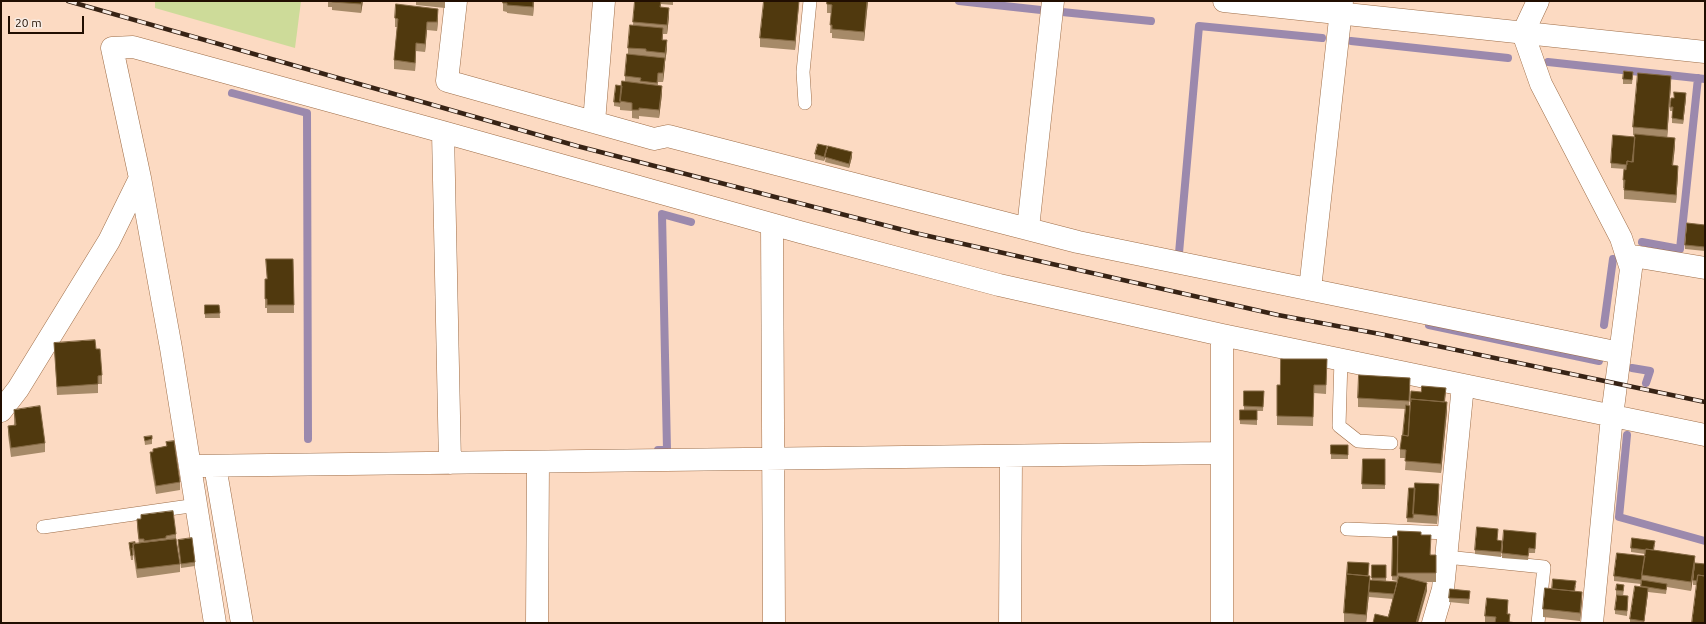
<!DOCTYPE html>
<html>
<head>
<meta charset="utf-8">
<style>
	body { margin:0 }
	#map { position:relative; width:1706px; height:624px; overflow:hidden; background:#fcdac2; font-family:Ubuntu,sans-serif }
	canvas { display:block }
	.frame { position:absolute; inset:0; border:2px solid #210e01; pointer-events:none }
	.scale { position:absolute; left:8px; top:16px; width:76px; height:18px; box-sizing:border-box; border:2px solid #210e01; border-top:0; padding-left:5px; font-size:12px; line-height:14px; white-space:nowrap; color:#210e01; -webkit-text-stroke:3px #f8ece4; paint-order:stroke }
</style>
</head>
<body>
<div id="map">
<canvas width="1706" height="624"></canvas>
<div class="frame"></div>
<div class="scale">20 m</div>
</div>
<script>
const ctx = document.querySelector('canvas').getContext('2d');
ctx.lineJoin = 'round';
function fill(path, color) {
  ctx.fillStyle = color;
  ctx.fill(path, 'evenodd');
}
function stroke(path, color, width, dash) {
  ctx.strokeStyle = color;
  ctx.lineWidth = width;
  ctx.lineCap = dash ? 'butt' : 'round';
  ctx.setLineDash(dash || []);
  ctx.stroke(path);
}
fill(new Path2D(`
	M155,1h146l-6,47 -140,-40z`), '#cddb99');
stroke(new Path2D(`
	M959,1l82,9
	M1062,12l89,9
	M1351,41l157,17
	M1548,62l157,17
	M232,93l75,20 1,326
	M1642,242l38,7 18,-171
	M1179,253l20,-227 123,12
	M1429,325l170,36 1,-5
	M1604,325l9,-66
	M1632,368l18,3 -4,12
	M1627,435l-8,82 86,24
	M658,450h9l-5,-236 29,8`), '#9b89ad', 8);
const service = new Path2D(`
	M805,103l-2,-31 7,-71
	M1341,359l-2,67 19,15 33,2
	M43,527l154,-22
	M1347,529l101,4
	M1446,557l98,10 -6,56`);
const minor = new Path2D(`
	M456,1l-9,80 207,58 14,-3 410,106 542,111
	M1538,1l-15,32 18,51 80,154 10,31 -19,147 -20,207
	M594,122l10,-121
	M443,132l7,331
	M772,225l2,398
	M1028,228l25,-227
	M1627,255l78,13
	M1310,289l32,-288
	M1,411l17,-22 91,-148 31,-63
	M190,466l1031,-13
	M215,466l27,157
	M215,623l-44,-275 -31,-170 -28,-130 21,-1 310,85 357,100 199,53 223,50 483,100
	M537,623l1,-161
	M1010,623l1,-167
	M1222,623v-288
	M1433,623l10,-34 20,-204`);
const tertiary = new Path2D(`
	M1224,1l481,51`);
stroke(service, '#9e6d47', 14);
stroke(minor, '#9e6d47', 23);
stroke(tertiary, '#9e6d47', 23);
stroke(service, '#fff', 13);
stroke(minor, '#fff', 22);
stroke(tertiary, '#fff', 22);
const rail = new Path2D(`
	M68,1l509,145 338,87 363,82 102,19 325,68`);
stroke(rail, '#372315', 4.5);
stroke(rail, '#f8ece4', 3, [9]);
fill(new Path2D(`
	M328,1h35l-2,12 -29,-3v-3h-4z
	M416,1h29v7l-29,-3z
	M503,1h31l-1,15 -26,-3v-1l-4,-1z
	M635,1h38v4l-12,-1v3l8,10 -2,17h-4v6l4,9 -2,13 -2,20h-5v3l4,9 -3,24 -20,-2v3l-7,-1v-7l-12,-1v-6v3l-6,-1v-4l8,-16 3,-4v-6l3,-22v-6l5,-23z
	M799,1l-4,49 -35,-3v-9z
	M827,1h41l-4,40 -32,-3v-5h-2l1,-20h-4z
	M395,18h43l-1,13 -10,-1 -2,22 -9,-1 -1,20 -21,-2v-9l3,-33h-2z
	M1633,72l-1,12h-9v-5z
	M1671,84l-4,53 8,9 -2,19 5,9 -2,29 -52,-4v-11h-1v-8l3,-11 -15,-1v-5l24,-22v-5l-2,-1v-8z
	M1686,98l-3,26 -11,-1v-12h-2v-4z
	M827,149l25,8 -3,11 -24,-6 1,-7 -2,6 -9,-2v-5z
	M1705,225v26l-20,-2v-4z
	M293,259l1,54h-27v-5h-2v-29h1z
	M205,305h14l1,13h-15z
	M54,343l42,6 6,26v9h-4v9l-41,2z
	M1327,359l-1,35 -12,-1 -1,33 -36,-1v-40h3z
	M1410,386l-1,20h1v-4l11,-10 25,1 -1,9 2,9 -6,62 -36,-3 1,-12h-6v-9l3,-14 3,-26 -48,-2v-9z
	M1244,391h20l-1,20h-6v14l-17,-1v-14h4z
	M14,410l31,33v9l-34,5 -3,-22v-9l6,-1z
	M144,437l8,2v5l-7,1z
	M166,442l14,40v8l-24,4 -6,-34v-8h3v-3l13,-3z
	M1331,445h17v14h-17z
	M1363,459h22v30h-23z
	M1409,488l30,5 -2,31 -30,-2z
	M141,515l35,19v5l4,25v8l-43,6 -4,-26v8h-2l-2,-17 6,1h4l-2,-16v-9h4z
	M1398,531l23,4 10,20h5v27h-13l4,9 -39,26 5,-18 -24,-2v-5l3,-12v-15h14v16l11,1z
	M1498,533l-1,7 5,5 -1,12 -26,-3v-4z
	M1393,536h5l-1,45 -5,-1z
	M1536,538l-1,15h-6l-1,7 -26,-2v-5z
	M178,540l17,22v4l-14,2 -3,-23z
	M1655,545l-1,5 41,6 -4,35 -24,-4 -1,7 -18,-2 -4,31h-14v-4l11,-32 1,-12 -1,9 -27,-3v-5l31,-17v-5l-14,-2v-4z
	M1705,564l-8,21h-4v-5z
	M1368,576l2,8 -4,39 -22,-1v-9z
	M1576,586l-1,5 7,10 -2,20 -37,-4v-8l9,-20z
	M1450,589l20,2 -1,13 -20,-2z
	M1624,589l-1,7 -7,-1v-5z
	M1628,601l-1,15 -12,-2v-4z
	M1508,608v6l2,8 8,1h-33v-7z`), '#a68a68');
fill(new Path2D(`
	M362,1h1l-2,12v-9z
	M533,1h1l-1,15z
	M799,1v2l-4,47v-9z
	M867,1h1l-4,40v-9z
	M669,8v9l-2,17v-9z
	M438,9v9l-1,13v-9z
	M427,22v8l-2,22v-8z
	M667,40v9l-2,13v-9z
	M416,43v8l-1,20v-8z
	M665,58v8l-2,16v-9z
	M1671,76v8l-4,55v-9z
	M662,86v8l-3,24v-8z
	M1686,93v5l-3,26v-4z
	M1675,138v8l-3,28v-9z
	M827,146v4l-3,11v-4z
	M852,152v5l-3,11v-4z
	M1678,166v8l-2,29v-8z
	M1447,402v9l-6,62v-9z
	M1439,484v9l-2,31v-8z
	M1695,556v9l-4,26v-9z
	M1370,576v8l-4,39v-8z
	M1427,583v8l-9,32h-2z
	M1648,588v5l-4,30v-2z
	M1582,592v9l-2,20v-8z`), '#846944');
const building = new Path2D(`
	M332,1h30l-1,3 -29,-2z
	M503,1h30v6l-26,-2v-2h-4z
	M635,1h26l-1,6 9,1 -2,17 -34,-3z
	M764,1h35l-4,40 -35,-3z
	M827,1h40l-3,31 -32,-3v-4h-2l2,-20 -5,-1z
	M396,4l42,5 -1,13h-10l-2,22 -9,-1 -1,20 -21,-3 4,-41 -3,-1z
	M630,25l33,3 -1,12h5l-2,13 -19,-2v-2l-18,-1z
	M627,54l38,4 -2,15h-5l-1,10 -17,-2 1,-3 -16,-2z
	M1624,71l9,1 -1,8 -9,-1z
	M1638,73l33,3 -4,54 -34,-3z
	M622,81l40,5 -3,24 -20,-2v2h-7v-7l-12,-2z
	M616,85l6,1 -2,17 -6,-1z
	M1674,92l12,1 -3,27 -11,-2 1,-11h-3l1,-9h3z
	M1635,134l40,4 -3,27 6,1 -2,29 -52,-5 1,-10h-2l1,-11 2,1 1,-9 6,1z
	M1613,135l22,2 -3,25 -5,-1v4l-16,-2z
	M818,144l9,2 -3,11 -9,-3z
	M828,146l24,6 -3,12 -24,-7z
	M1687,223l18,2v22l-20,-2z
	M266,259h27l1,46h-27v-6h-2v-20h2z
	M205,305h14l1,8 -15,1z
	M95,340l1,9h4l2,26 -4,1v8l-41,3 -3,-44z
	M1281,359h46l-1,26h-12l-1,32 -36,-1v-31h3z
	M1359,375l51,3 -1,23 -51,-3z
	M1422,386l24,2 -2,14 -33,-3v3h-1l1,-11 10,1z
	M1244,391h20l-1,16 -19,-1z
	M1411,399l36,3 -6,62 -36,-3 1,-11 -6,-1 2,-14 6,1z
	M1406,405l4,1 -2,30 -5,-1z
	M40,406l5,37 -34,5 -3,-22 8,-1 -2,-15z
	M1240,410h17v10h-17z
	M152,436v3l-7,2 -1,-4z
	M174,441l6,41 -24,4 -6,-34h3v-3l14,-3 -1,-4z
	M1331,445h17v10l-17,-1z
	M1363,459h22v26l-23,-1z
	M1415,483l24,1 -2,32 -24,-2z
	M1409,488h6l-2,30h-6z
	M173,511l3,23 -10,2v2l-22,3v-2h-5l-2,-20h4v-4z
	M1477,527l21,2 -1,11 5,1 -1,11 -26,-2z
	M1504,530l32,3 -1,16 -6,-1 -1,8 -26,-3z
	M1398,531l23,1v3h10l-1,20h6v18h-38z
	M1393,536h5l-1,40h-5z
	M192,538l3,24 -14,2 -3,-24z
	M1632,538l23,3 -2,9 -7,-1v1l-15,-2z
	M176,539l4,25 -43,5 -4,-25z
	M135,542v2h-2v4h-1l1,7 -2,1 -2,-13z
	M1646,549l49,7 -4,26 -49,-7z
	M1617,553l28,3 -4,24 -27,-4z
	M1348,562l21,1 -1,13 -21,-2z
	M1695,563l10,1v12l-7,-1 -1,6 -4,-1z
	M1372,565h14v13h-14z
	M1347,574l23,2 -4,39 -22,-2z
	M1698,575l7,1v47h-13z
	M1399,576l28,7 -11,40h-43l2,-9 13,3z
	M1553,579l23,2 -2,10 -22,-2z
	M1370,580l27,2 -3,12 -25,-2z
	M1642,580l25,4 -1,6 -25,-4z
	M1617,584l7,1 -1,6 -7,-1z
	M1635,586l13,2 -4,33 -14,-2z
	M1545,588l37,4 -2,21 -37,-4z
	M1450,589l20,2 -1,8 -20,-1z
	M1617,595l11,1 -1,15 -12,-1z
	M1487,598l21,2 -1,14h3l-1,8 9,1h-23l1,-6 -11,-1z`);
fill(building, '#50390e');
stroke(building, '#846944', 1);
</script>
</body>
</html>
